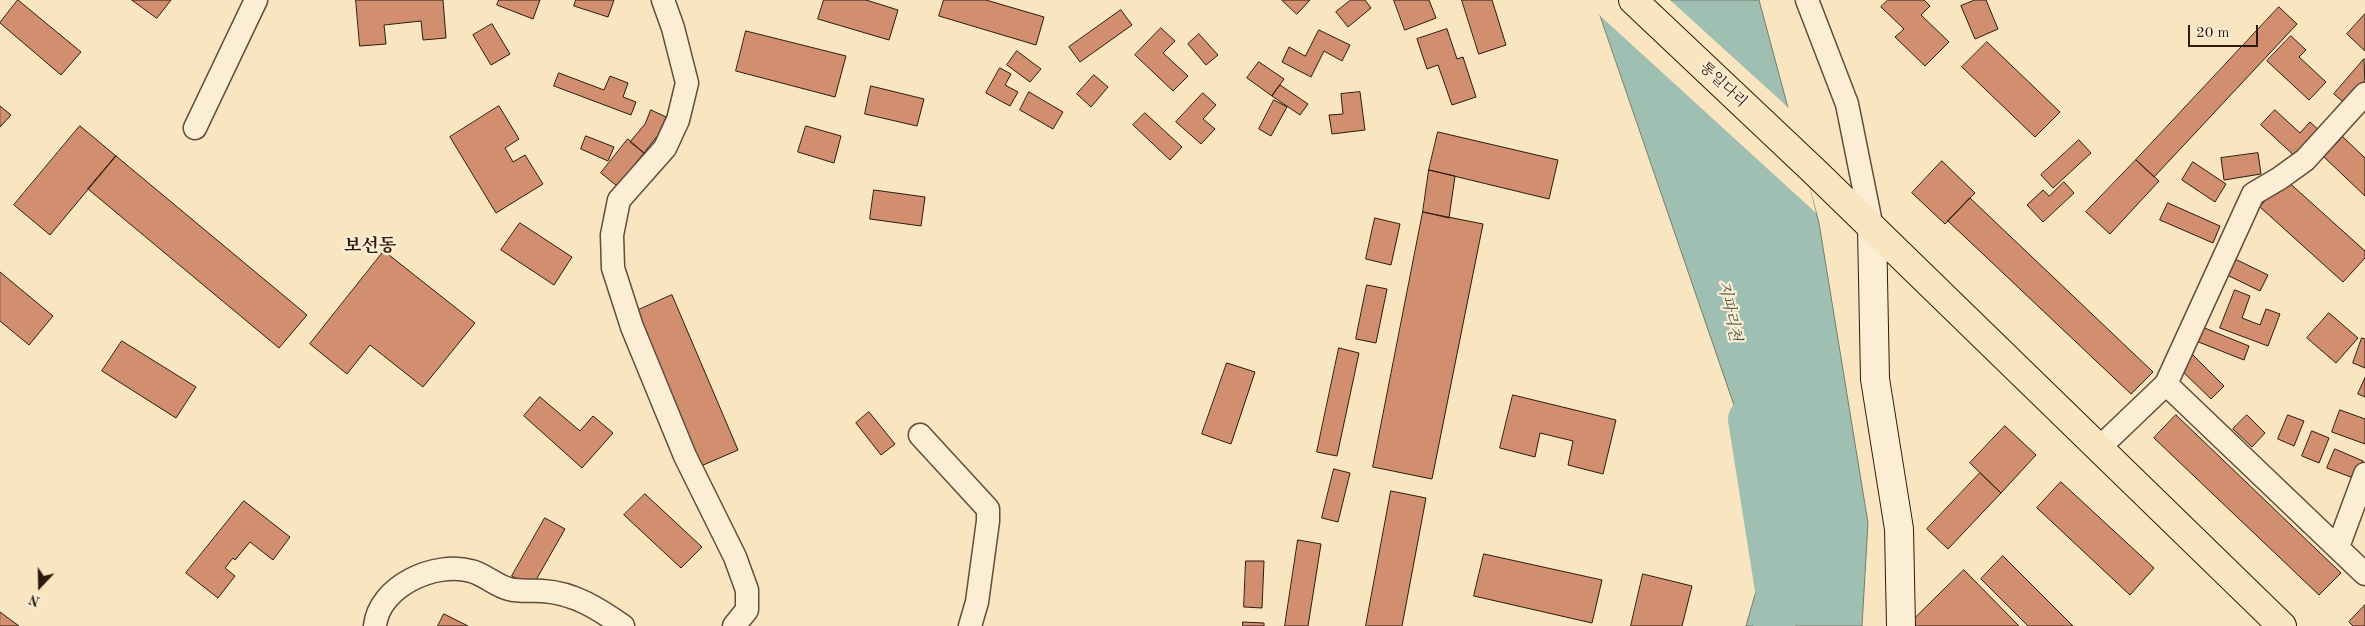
<!DOCTYPE html>
<html>
<head>
<meta charset="utf-8">
<style>
	body { margin:0 }
	#map { position:relative; width:2365px; height:626px; overflow:hidden; background:#f9e5bf; font-family:"Old Standard TT",serif }
	canvas { display:block }
	.north { position:absolute; left:15px; top:561px; width:50px; height:50px; -webkit-text-stroke:4px #fbeed5; paint-order:stroke; rotate:201deg; font-size:14px; font-weight:700; line-height:20px; text-align:center; color:#2d1a0d }
	.north::after { content:''; display:block; margin:auto; width:18px; height:22px; background:#2d1a0d; clip-path:polygon(50% 0,100% 100%,50% 72%,0 100%) }
	.scale { position:absolute; left:2188px; top:25px; width:70px; height:22px; box-sizing:border-box; border:2px solid #2d1a0d; border-top:0; padding-left:6px; font-size:15px; line-height:18px; white-space:nowrap; color:#2d1a0d; -webkit-text-stroke:4px #fbeed5; paint-order:stroke }
</style>
</head>
<body>
<div id="map">
<canvas width="2365" height="626"></canvas>
<div class="north">N</div>
<div class="scale">20 m</div>
</div>
<script>
const ctx = document.querySelector('canvas').getContext('2d');
ctx.lineJoin = 'round';
function fill(path, color) {
  ctx.fillStyle = color;
  ctx.fill(path, 'evenodd');
}
function stroke(path, color, width, dash) {
  ctx.strokeStyle = color;
  ctx.lineWidth = width;
  ctx.lineCap = dash ? 'butt' : 'round';
  ctx.setLineDash(dash || []);
  ctx.stroke(path);
}
function drawText(font, color, halo, rows, align = 'center') {
  ctx.font = font + ' "Old Standard TT","Noto Serif KR",serif';
  ctx.lineWidth = 4.5;
  ctx.setLineDash([]);
  ctx.textBaseline = 'middle';
  ctx.strokeStyle = halo;
  ctx.fillStyle = color;
  for (const [text, x, y, turn = 0] of rows) {
    ctx.save();
    ctx.translate(x, y);
    ctx.rotate((+turn || 0) * Math.PI / 180);
    ctx.textAlign = isNaN(turn) ? turn : align;
    if (halo) ctx.strokeText(text, 0, 0);
    ctx.fillText(text, 0, 0);
    ctx.restore();
  }
}
const water = new Path2D(`
	M1595,0h164l60,223 49,300 -6,103h-116l29,-101z`);
fill(water, '#9ebfb1');
stroke(water, '#717d6f', 1);
fill(new Path2D(`
	M1592,0h78l121,110 25,103 -220,-201z`), '#f9e5bf');
stroke(new Path2D(`
	M1749,419l28,177 -3,30`), '#9ebfb1', 42);
const building = new Path2D(`
	M18,0l63,52 -20,23 -61,-52z
	M132,0h39l-14,18z
	M356,0h87l3,38 -23,2 -2,-19 -37,4 2,19 -26,2z
	M499,0h41l-7,19 -36,-14z
	M576,0h38l-6,17 -34,-11z
	M824,0h42l32,10 -9,30 -71,-21z
	M944,0h42l58,17 -8,28 -97,-29z
	M1282,0h28l-13,14z
	M1351,0h14l6,8 -23,19 -12,-15z
	M1394,0h35l7,18 -31,12z
	M1462,0h30l14,45 -27,9z
	M1888,0h36l6,6 -9,9 28,27 -24,24 -30,-29 9,-8 -23,-22z
	M1975,0h11l12,29 -23,10 -14,-33z
	M2279,7l18,17 -143,153 -18,-17z
	M1121,10l11,15 -52,37 -11,-15z
	M2365,14v37l-18,-17z
	M492,24l18,30 -19,11 -18,-30z
	M1161,28l14,13 -12,12 25,23 -15,15 -38,-36z
	M1447,29l10,30 6,-2 13,40 -24,8 -14,-40 -11,4 -10,-30z
	M1319,30l31,15 -8,16 -18,-10 -13,26 -29,-15 7,-15 16,9z
	M746,31l100,25 -11,41 -99,-26z
	M1199,34l19,21 -12,10 -18,-21z
	M2291,36l15,14 -7,7 27,25 -17,18 -42,-39z
	M1987,42l73,70 -25,25 -73,-70z
	M1017,51l24,18 -11,13 -23,-17z
	M2364,59l1,28 -17,19 -14,-12z
	M1259,62l25,17 -12,17 -25,-18z
	M1000,68l11,6 -6,11 13,7 -8,14 -24,-13z
	M559,73l45,17 6,-14 18,7 -5,14 13,5 -5,13 -77,-29z
	M1094,75l14,12 -17,20 -14,-13z
	M1280,85l28,19 -8,11 -28,-19z
	M871,86l53,13 -7,27 -52,-12z
	M1029,92l34,20 -10,17 -33,-19z
	M1360,92l5,38 -33,4 -3,-19 14,-1 -2,-20z
	M1203,93l13,12 -13,14 12,10 -14,15 -25,-22z
	M1274,100l13,7 -16,29 -12,-7z
	M0,106l11,9 -11,12z
	M499,106l20,33 -14,9 8,14 12,-7 18,29 -47,29 -46,-76z
	M651,110l15,7 -8,18 -14,18 -14,-11 15,-18z
	M2275,110l25,23 10,-11 13,12 -24,26 -38,-35z
	M1145,113l37,34 -12,13 -37,-35z
	M80,126l36,30 -66,79 -36,-30z
	M806,126l35,10 -7,27 -36,-11z
	M1438,132l120,28 -9,39 -120,-29z
	M586,136l28,11 -6,14 -27,-12z
	M2343,137l22,21v38l-41,-39z
	M628,139l16,14 -27,33 -16,-13z
	M2079,140l12,13 -38,35 -12,-13z
	M2258,153l3,21 -37,6 -3,-22z
	M116,156l191,159 -28,33 -191,-159z
	M2136,160l23,21 -49,53 -24,-22z
	M1942,161l33,32 -30,31 -33,-31z
	M2193,162l33,22 -11,18 -33,-22z
	M1429,170l26,6 -6,42 -26,-6z
	M2285,179l80,72v7l-22,24 -83,-75z
	M2064,182l10,11 -31,29 -16,-17 16,-15 6,6z
	M874,190l51,7 -4,29 -51,-7z
	M1970,198l183,174 -22,22 -183,-173z
	M2168,203l52,23 -7,17 -53,-23z
	M1423,212l60,12 -51,255 -59,-12z
	M1375,218l25,6 -9,41 -25,-6z
	M520,223l52,34 -18,28 -53,-35z
	M384,251l91,72 -52,64 -53,-42 -23,29 -37,-30z
	M2231,257l37,18 -8,16 -37,-18z
	M0,272l53,44 -24,29 -29,-24z
	M1367,285l20,4 -11,54 -20,-4z
	M2235,290l15,6 -8,22 18,7 6,-16 14,5 -12,32 -48,-18z
	M672,295l66,155 -37,16 -67,-154z
	M2329,313l29,25 -22,25 -29,-25z
	M2202,327l47,19 -5,14 -48,-19z
	M2362,338l3,1v29l-12,-5z
	M122,341l74,46 -20,31 -74,-47z
	M1339,348l20,5 -22,103 -20,-4z
	M2193,355l31,31 -13,13 -32,-31z
	M1227,363l28,9 -24,72 -29,-10z
	M2365,378v19l-7,-3z
	M1513,395l103,25 -13,54 -35,-9 5,-24 -33,-8 -5,24 -35,-9z
	M540,397l40,34 13,-15 20,17 -31,35 -58,-52z
	M2340,410l25,9v25l-33,-12z
	M869,412l26,32 -14,11 -25,-32z
	M2176,415l165,158 -22,22 -165,-157z
	M2247,415l18,18 -13,14 -19,-18z
	M2288,415l16,6 -10,25 -16,-7z
	M2005,426l31,29 -35,38 -31,-30z
	M2312,431l17,7 -10,25 -17,-7z
	M2335,449l28,12 -7,18 -29,-11z
	M1334,469l16,4 -12,49 -16,-4z
	M1980,473l21,20 -53,56 -21,-20z
	M2061,482l93,86 -24,27 -93,-87z
	M1391,491l35,7 -24,128h-36z
	M645,494l57,53 -21,21 -57,-53z
	M244,501l46,36 -17,23 -23,-18 -15,18 -2,-2 -8,10 10,8 -17,22 -32,-25z
	M545,518l20,11 -33,58 -20,-11z
	M1298,540l23,4 -13,82h-23z
	M1484,554l118,26 -10,43 -118,-27z
	M2003,556l70,70h-45l-47,-47z
	M1246,561h18l-2,47 -18,-1z
	M1964,570l55,56h-106v-6z
	M1643,574l49,12 -10,40h-51z
	M2365,605v21h-12l-4,-4z
	M0,612l19,14h-19z
	M444,614l24,12h-30z
	M1243,622l21,1v3h-21z`);
fill(building, '#d28f70');
stroke(building, '#2d1a0d', 1);
const street = new Path2D(`
	M663,0l10,28 14,55 -9,37 -13,28 -46,52 -7,35 1,33 19,59 53,129 50,101 12,33v20l-13,16
	M1807,0l40,104 25,124
	M195,128l61,-128
	M2166,384l199,190
	M920,435l68,74v12l-11,81 -7,24
	M2099,448l67,-64 87,-190 27,-16 25,-18 60,-66
	M2338,547l27,-73
	M375,626c4,-40 60,-65 96,-55 13,3 25,15 38,18 12,3 23,1 34,2 31,2 56,18 80,35`);
const secondary = new Path2D(`
	M1872,228l3,151 24,150 2,97`);
const primary = new Path2D(`
	M1633,0l180,170 469,456`);
stroke(street, '#604d3a', 25);
stroke(secondary, '#2d1a0d', 30);
stroke(primary, '#2d1a0d', 30);
stroke(street, '#fbeed5', 22);
stroke(secondary, '#fbeed5', 28);
stroke(primary, '#f9e5bf', 28);
drawText('15px', '#2d1a0d', '#fbeed5', [
	["통일다리",1723,85,43]
]);
drawText('italic 16px', '#555446', '#fbeed5', [
	["지파리천",1729,311,78]
]);
drawText('bold 18px', '#2d1a0d', '#fbeed5', [
	["보선동",370,246]
]);
</script>
</body>
</html>
